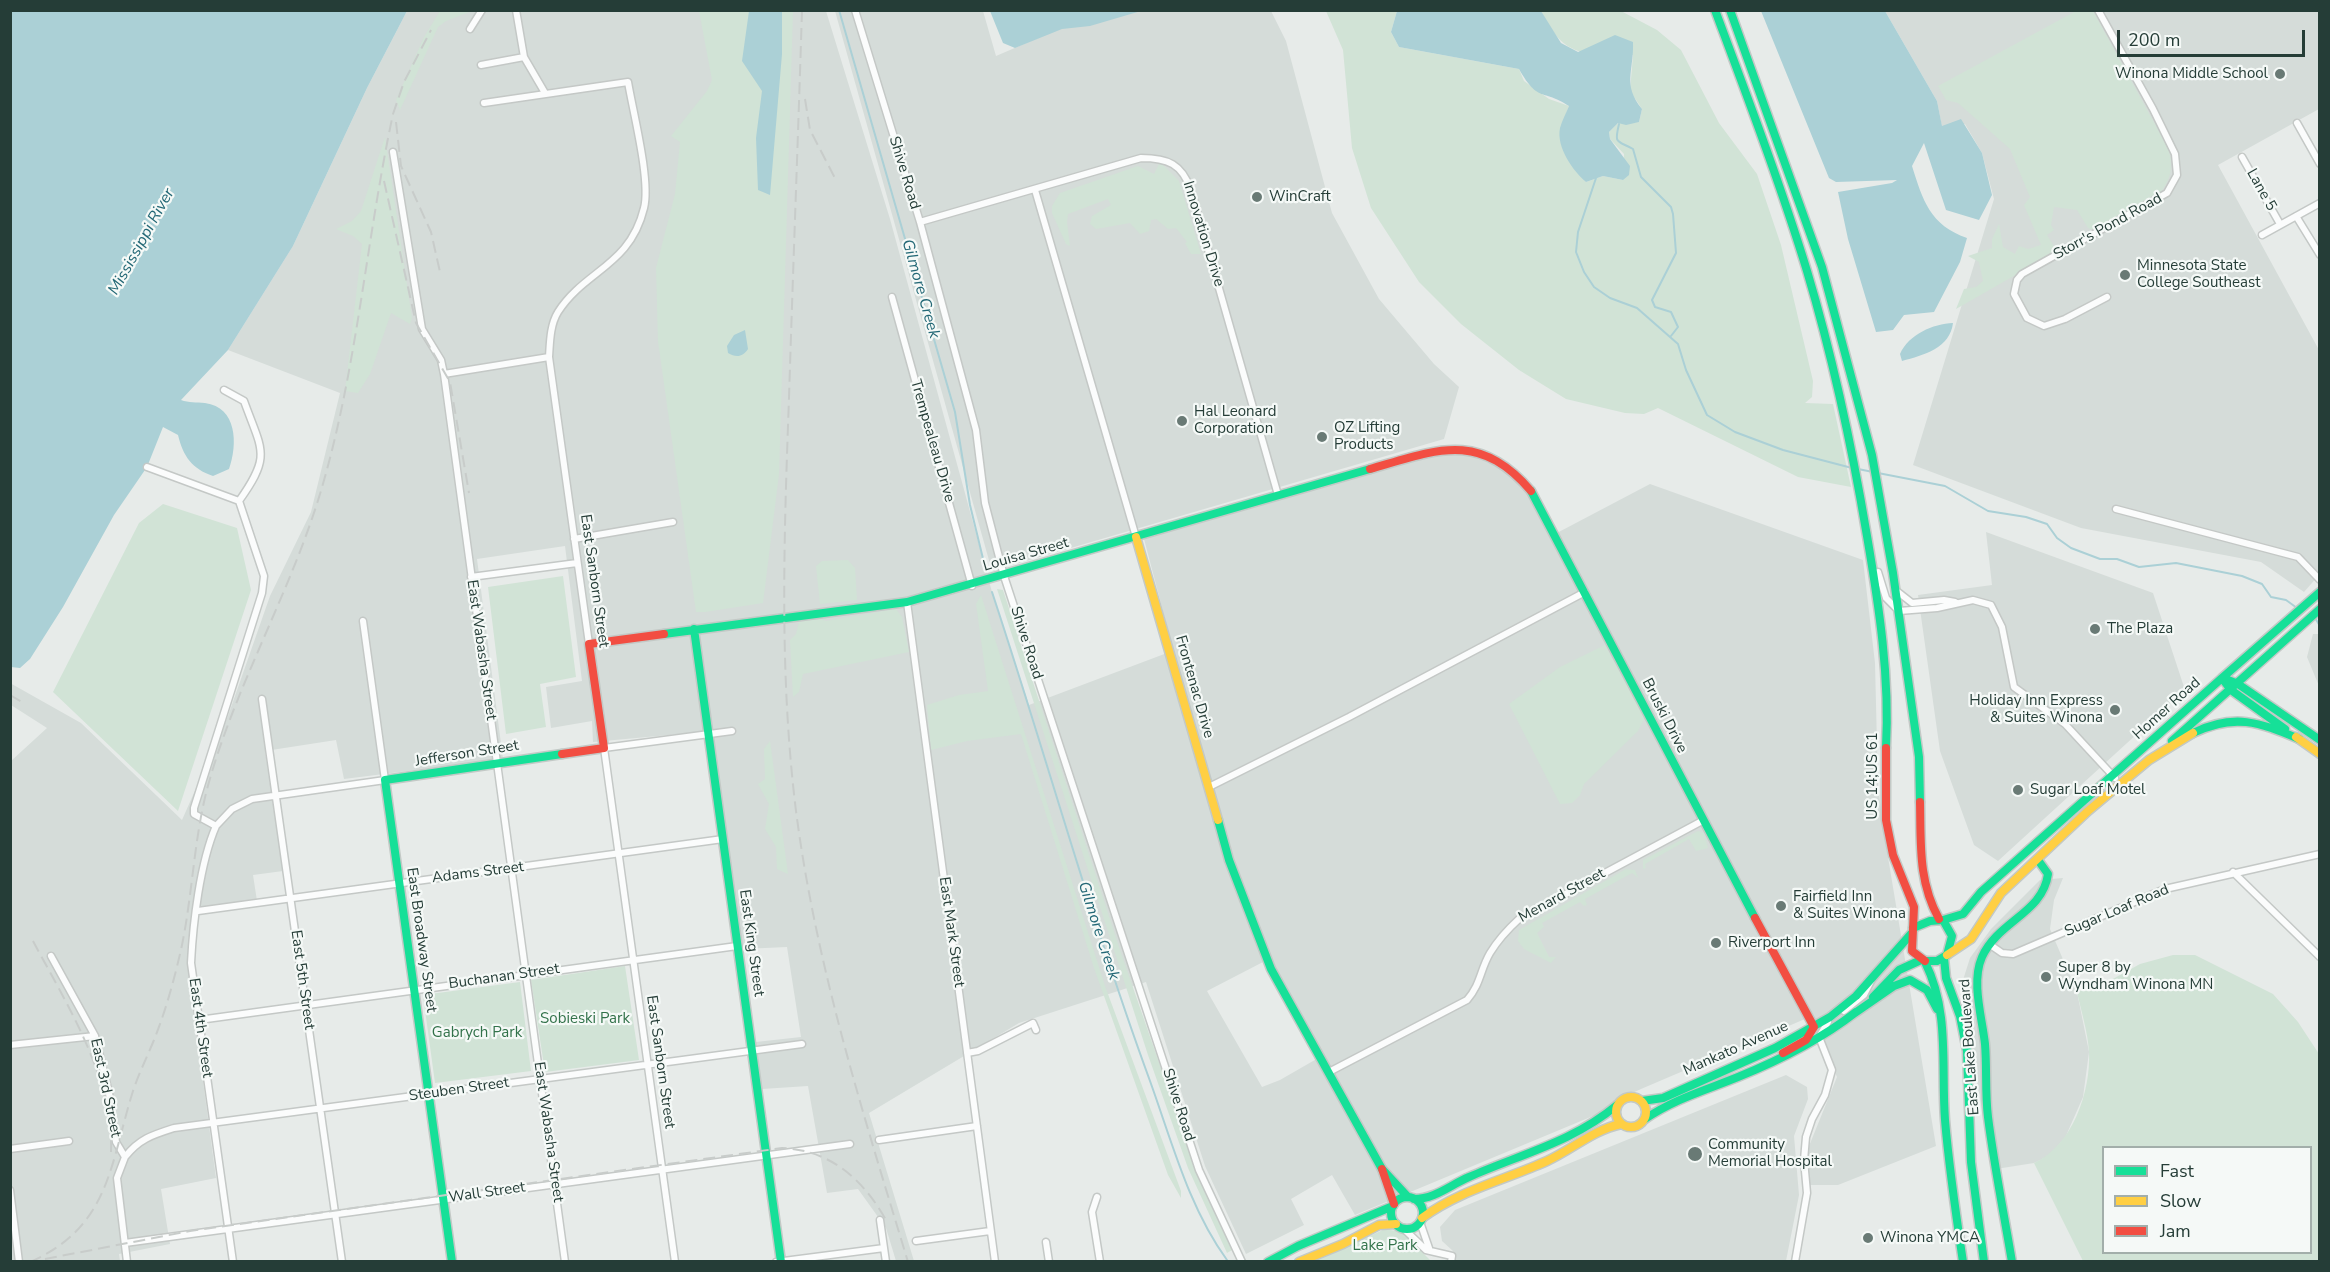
<!DOCTYPE html>
<html>
<head>
<meta charset="utf-8">
<style>
	body { margin:0 }
	#map { position:relative; width:2330px; height:1272px; overflow:hidden; background:#e7ebe9; font-family:"Nunito Sans",sans-serif }
	canvas { display:block }
	.frame { position:absolute; inset:0; border:12px solid #253d37; pointer-events:none }
	.legend { position:absolute; left:2102px; top:1146px; width:210px; height:108px; box-sizing:border-box; background:#f5f9f7; border:2px solid #a2aeaa; margin:0; padding:8px 10px; list-style:none; font-size:18px; color:#253d37 }
	.legend li { display:flex; align-items:center; gap:12px; height:30px }
	.legend b { width:30px; border:2px solid #a2aeaa }
	.scale { position:absolute; left:2117px; top:30px; width:188px; height:27px; box-sizing:border-box; border:3px solid #253d37; border-top:0; padding-left:8px; font-size:18px; line-height:21px; white-space:nowrap; color:#253d37; -webkit-text-stroke:4px #f5f9f7; paint-order:stroke }
</style>
</head>
<body>
<div id="map">
<canvas width="2330" height="1272"></canvas>
<div class="frame"></div>
<ul class="legend">
<li><b style="height:8px;background:#16e098"></b>Fast</li>
<li><b style="height:8px;background:#ffcf43"></b>Slow</li>
<li><b style="height:8px;background:#f24e42"></b>Jam</li>
</ul>
<div class="scale">200 m</div>
</div>
<script>
const ctx = document.querySelector('canvas').getContext('2d');
ctx.lineJoin = 'round';
function fill(path, color) {
  ctx.fillStyle = color;
  ctx.fill(path, 'evenodd');
}
function stroke(path, color, width, dash) {
  ctx.strokeStyle = color;
  ctx.lineWidth = width;
  ctx.lineCap = dash ? 'butt' : 'round';
  ctx.setLineDash(dash || []);
  ctx.stroke(path);
}
function drawText(font, color, halo, rows, align = 'center') {
  ctx.font = font + ' "Nunito Sans",sans-serif';
  ctx.lineWidth = 4.5;
  ctx.setLineDash([]);
  ctx.textBaseline = 'middle';
  ctx.strokeStyle = halo;
  ctx.fillStyle = color;
  for (const [text, x, y, turn = 0] of rows) {
    ctx.save();
    ctx.translate(x, y);
    ctx.rotate((+turn || 0) * Math.PI / 180);
    ctx.textAlign = isNaN(turn) ? turn : align;
    if (halo) ctx.strokeText(text, 0, 0);
    ctx.fillText(text, 0, 0);
    ctx.restore();
  }
}
fill(new Path2D(`
	M407,11h419l64,208 102,373 37,113 138,-52 37,115 -61,-233 135,-40 184,-47 57,27 36,59 95,-50 213,76 12,103 3,123 6,47 52,313 -98,39h-29l-2,-34 30,-74 -25,-61 -171,73 -28,13 -8,9 -250,104 -23,-40 -41,24 13,26 -58,29 -41,-88 -59,-184 -127,41 -150,90 45,148h-18l-10,-33 -28,-39 -31,4 -19,-107 -46,3 -6,-47 45,-5 -14,-90 -44,2 -31,-218 -119,11 -1,-21 -41,7 -5,-41 36,-6 -17,-135 -88,13 26,200 -159,20 -8,-39 -71,11 18,120 -30,4 4,26 -64,7 -6,54 29,216 -55,11 9,55 -51,10 1,7h-109v-500l36,-33 -36,-23 -1,-22 71,40 101,97 46,-104 42,-120 41,-84 29,-119 -112,-43 65,-104 74,-158zM1236,881l35,88 49,88 -40,23 -18,7 -55,-96 56,-29z
	M835,11h148l13,45 105,-45h170l15,30 46,172 47,86 55,65 25,23 -15,52 -452,132z
	M1885,11h434v98l-101,56 101,185v225l-15,17 -43,-30 -180,-34 -168,-63 81,-266 -12,-46 -17,-29 -23,3 -5,-26z
	M1986,532l167,61 32,97 -187,171 -24,-16 -34,-94 -22,-156 74,-10z
	M2313,634h6v52l-12,-29z
	M2063,878l-9,22 -4,29 27,63 12,60 -6,45 -18,41 -16,18 -15,7 -38,6 -8,-43 -3,1 -16,-90 -6,-57 7,-22 21,-29 49,-49z
	M1786,1075l21,12 1,12 -14,37 5,59 -13,66h-331l-2,-10 -11,-10 -2,-14 15,-17z`), '#d5dcd9');
fill(new Path2D(`
	M440,11h32l-26,10 -8,6 -38,83 -4,-10 28,-63z
	M699,11h94l-14,463 -16,129 -58,9h-9l-38,-271 -2,-73 19,-74 5,-52 -9,-6 36,-45 5,-11z
	M1326,11h71l-6,21 8,15 120,22 5,12 25,18 20,7c-15,38 -7,46 17,76l17,-6 20,4 1,-26 -14,-15 -1,-7 9,-9 21,-1 3,-13 -12,-18 3,-36c-49,-2 -68,5 -92,-44h80l36,19 24,20 38,73 38,51 24,71 32,136 -1,16 -7,6 28,1 18,83 -53,-10 -140,-69 -14,6 -19,-1 -59,-14 -47,-29 -58,-46 -42,-42 -48,-74 -19,-60 -9,-98z
	M2076,11h17l75,137c6,19 3,32 -10,48l-64,34 -6,-2 -11,-18 -23,-3 -3,18 3,5 -7,5 8,13 6,-4v5l-105,60 8,-20 12,-2 7,-6 -4,-19 -11,-6 24,-8v-9l7,-15 4,23 12,7 4,-8 9,3 13,-4 -17,-40 6,-8 -20,-48 -52,-46 -12,-3 -8,-14z
	M385,137l27,181 -2,6 -19,-11 -21,61 -12,19 -13,-2 17,-147 -9,-8 -17,-7 16,-8 9,-10z
	M1160,162l19,19 22,73h-10l-6,-11 2,-1 -11,-14 -8,1 -12,-10 -5,1 -2,11 -9,3 -10,-11 -34,6 -6,-5 2,-8 19,-11 -3,-6 -40,15 -1,8 3,24 -4,-2 -14,-31v-7l8,-13 78,-27 16,8z
	M163,504l74,24 14,62 -73,221 -125,-119 86,-169z
	M848,560l7,8 2,32 -37,4 -4,-38 6,-5z
	M563,576l13,101 -36,7 6,43 -40,7 -18,-147z
	M997,589l6,1 118,363 75,216 36,81 -5,3 -39,-85 -40,-113z
	M981,595l124,391 76,205v7l-13,-23 -74,-207 -73,-234 -54,7 -36,9 -4,-45 32,-10 29,-4 -12,-87z
	M896,609l6,8 7,35 -106,22 -4,18 -6,5 -3,-57 6,-6 3,-12 21,-3 6,2z
	M1605,645l40,72 -7,14 -54,53 -4,11 -8,8 -12,1 -51,-100 51,-37z
	M770,741l18,133 -11,-5 -1,-22 -11,-18 4,-25 -11,-20 7,-5 -1,-30z
	M1698,831l6,2 4,15 -12,3 -7,-12 -44,25 1,4 -3,1v-9z
	M1626,869l9,1 3,8 -6,-5 -47,26 2,6 -3,1 -4,-4 -38,21 2,4 -7,6 12,24h7l-5,6 -27,-14 -6,-8 1,-11z
	M2173,955h22l78,39 25,28 21,32v207h-236l-49,-98c38,-17 57,-71 55,-111 -1,-20 -8,-41 -12,-60l34,-12 29,-16zM2104,1148h206v104h-206z
	M625,966l14,94 -94,12 -14,-92z
	M520,982l11,89 -96,12 -12,-88z
	M1385,1229l17,3 29,29 -119,1z`), '#d1e3d6');
fill(new Path2D(`
	M11,11h396l-40,77 -74,158 -65,104 -47,50c8,3 15,2 24,3 32,4 33,41 24,66l-16,7c-21,-7 -30,-20 -35,-41l-15,-8 -16,40 -33,48 -51,92 -33,52 -10,9 -9,-1z
	M749,11h33v43l-12,141 -12,-5 -2,-52 6,-47 -20,-30z
	M990,11v-1l151,1 -51,15 -28,3 -47,19 -12,-5z
	M1541,11l20,32 17,9 37,-17 18,7c1,30 -11,42 9,67l-3,13 -13,3 -8,-2 -9,9 1,7 20,27 -1,9 -6,5 -20,-4 -17,6c-13,-11 -30,-35 -26,-54 2,-7 6,-15 9,-22 -27,-18 -30,-2 -50,-37l-120,-22 -8,-15 6,-21z
	M1761,11h124l52,90 5,25 19,-7 21,34 10,42 -13,25 -33,-10 -22,-67 -12,23c11,35 18,59 55,72l-7,24 -26,50 -30,3 -11,15 -17,2 -28,-93 -10,-47 54,-9 5,-3 -61,2 -7,-4z
	M1953,323c-3,25 -29,32 -51,38l-2,-7c9,-20 33,-30 53,-31z
	M745,330l3,19c-5,8 -12,9 -20,4l-1,-7 7,-11z`), '#abd0d6');
stroke(new Path2D(`
	M839,10l116,402 15,93 16,66
	M1619,124c-5,21 -2,16 14,25l8,28 30,30 2,7 3,39 -24,47 3,7 16,5 7,15 -7,9
	M1596,178l-18,54 -2,20 8,20 10,15 16,11 27,10 41,36 8,26 21,45 28,17 48,18 69,18
	M1858,469l15,3
	M1878,473l67,13 43,25 38,6 21,7 10,14 14,10 29,11h17l22,8 37,-4 66,13 20,8 9,13 15,3 11,8
	M992,592c54,163 99,328 158,489 22,61 39,127 77,179
	M2315,618l5,8`), '#abd0d6', 2);
const street = new Path2D(`
	M516,10l8,47 21,36
	M855,10l65,212 56,208 9,73 19,73 195,594 43,92
	M2098,10l55,99 22,45 2,21 -10,18 -145,81 -5,6 -3,14 13,24 17,8 21,-7 42,-22
	M470,29l12,-19
	M481,65l43,-8
	M484,103l144,-21c5,30 23,99 16,126 -14,58 -59,62 -86,104 -8,13 -8,30 -9,45l40,287
	M2297,123l23,41
	M393,152l29,177 19,31 3,14 121,888
	M2242,157l38,67
	M1035,190l101,347
	M2296,216l24,39
	M920,222l221,-64c27,0 41,6 50,32l87,305
	M2262,235l58,-32
	M892,297l80,289
	M444,374l105,-17
	M224,390l20,11c18,50 28,54 -5,100
	M147,467l92,34 25,75 -2,17 -68,215v6l22,12c-16,37 -23,97 -25,137l42,299
	M2116,509l182,48 22,23
	M574,539l99,-17
	M1878,572l8,26 13,13 38,-3 36,-8 18,5 11,22 12,60 51,37 50,54
	M471,577l106,-14
	M1898,592l14,11 32,-3 11,2
	M907,602l88,660
	M262,699l80,563
	M1209,787l140,-70 236,-125
	M216,826l16,-17 20,-10 133,-19 -22,-159
	M2233,872l87,85
	M198,911l525,-72
	M1989,944l13,9 11,1 152,-65 155,-35
	M51,956l44,80 14,57 7,49 9,15 -8,21 10,84
	M1844,1011l20,-16 8,-16
	M199,1020l538,-74
	M10,1045l85,-9
	M967,1053l11,-2 55,-28 3,7
	M1329,1072l138,-72c14,-16 13,-30 23,-47 8,-13 18,-24 29,-34l183,-98
	M879,1140l98,-14
	M10,1149l59,-8
	M125,1157c14,-18 27,-22 49,-29l628,-84
	M10,1190l9,72
	M1097,1197l-5,15 8,50
	M880,1220l6,42
	M1420,1222l10,29
	M1403,1228l23,22 26,6 -1,6
	M916,1241l74,-10
	M1046,1242l3,20
	M125,1243l725,-99
	M675,1262l-71,-514 128,-17
	M776,1262l108,-14
	M1795,1262l12,-69 -3,-33 2,-23 6,-18 13,-24 7,-25 -13,-33 9,-15`);
const fast = new Path2D(`
	M1715,10c32,86 65,173 92,261 26,87 45,176 60,265 12,70 23,141 19,212
	M1730,10l92,257 50,188 21,118 26,184 1,45
	M1531,491l224,427
	M694,629l87,633
	M664,634l243,-32 463,-133
	M2222,678l98,-86
	M2222,678l9,12 54,39
	M2223,678l15,6 82,56
	M2193,733c41,-20 66,-11 106,6
	M2172,741l148,-132
	M1218,820l11,40 42,109 111,200 26,28
	M1943,920l20,-6 18,-22 241,-214
	M1913,928l17,-7 13,-1 9,16 -5,19 -10,6h-12
	M1944,958l2,20 14,38 7,35 4,111 13,100
	M1925,962c25,50 16,104 20,158 4,48 11,95 18,142
	M1873,997l26,-27 22,-10
	M1852,1015l42,-29 16,-6 17,10 10,19
	M1642,1101l21,-3 112,-50 55,-31 26,-21 55,-62
	M1645,1119c29,-20 61,-29 93,-42 42,-17 82,-37 118,-65
	M1391 1213a16 16 0 1 1 32 0a16 16 0 1 1-32 0Z
	M1414,1199c21,0 36,-14 55,-22 52,-23 104,-35 148,-72
	M452,1262l-67,-482 177,-26
	M1268,1262l30,-16 95,-40
	M2012,1262c-8,-48 -18,-97 -24,-145 -3,-24 -1,-49 -3,-73 -3,-27 -14,-62 -3,-87 16,-36 61,-44 66,-83l-10,-14`);
const slow = new Path2D(`
	M1136,537l82,283
	M2296,737l24,17
	M1947,955l24,-16 30,-46 87,-82 61,-51 44,-27
	M1616 1112a15 15 0 1 1 30 0a15 15 0 1 1-30 0Z
	M1422,1218c38,-28 83,-38 125,-57 26,-12 46,-31 74,-37
	M1299,1262l44,-18 36,-19 17,-1`);
const jam = new Path2D(`
	M1370,469c66,-19 109,-39 161,22
	M1886,748v72l7,35 21,52 -2,44 13,10
	M562,754l42,-6 -15,-104 75,-10
	M1920,802c1,42 -2,79 19,117
	M1755,918l59,109 -8,13 -23,13
	M1382,1169l12,35`);
stroke(street, '#c4c8c6', 9);
stroke(fast, '#c3c9c6', 11);
stroke(slow, '#c3c9c6', 11);
stroke(jam, '#c3c9c6', 11);
stroke(street, '#fbfcfc', 6);
stroke(fast, '#16e098', 8);
stroke(slow, '#ffcf43', 8);
stroke(jam, '#f24e42', 8);
stroke(new Path2D(`
	M802,10c-4,130 -9,259 -13,388 -5,138 -10,276 7,413 20,155 67,302 112,451
	M805,99l5,31 26,50
	M396,122l5,44 30,66 9,40
	M384,181l32,142 34,59 19,111
	M10,695l12,7
	M33,941c33,62 81,137 78,211
	M45,1259l145,-28 592,-83c48,2 81,31 104,72
	M30,1262c80,-35 80,-98 103,-171 6,-18 14,-34 21,-51 12,-30 21,-63 28,-95 11,-54 12,-110 27,-163 28,-99 81,-189 111,-288 37,-123 46,-254 73,-380l11,-32 27,-52`), '#c8ccca', 2, [12, 6]);
for (const [x, y, r, color] of [
	[2280,74,6,"#697a75"],
	[1257,197,6,"#697a75"],
	[2125,275,6,"#697a75"],
	[1182,421,6,"#697a75"],
	[1322,437,6,"#697a75"],
	[2095,629,6,"#697a75"],
	[2115,710,6,"#697a75"],
	[2018,790,6,"#697a75"],
	[1781,906,6,"#697a75"],
	[1716,943,6,"#697a75"],
	[2046,977,6,"#697a75"],
	[1695,1154,8,"#697a75"],
	[1868,1238,6,"#697a75"]
]) {
  const dot = new Path2D();
  dot.arc(x, y, r, 0, 2 * Math.PI);
  ctx.fillStyle = color;
  ctx.fill(dot);
  stroke(dot, '#f5f9f7', 2);
}
drawText('15px', '#253d37', '#f5f9f7', [
	["Winona Middle School",2268,74,"right"],
	["WinCraft",1269,197],
	["Minnesota State",2137,266],
	["College Southeast",2137,283],
	["Hal Leonard",1194,412],
	["Corporation",1194,429],
	["OZ Lifting",1334,428],
	["Products",1334,445],
	["The Plaza",2107,629],
	["Holiday Inn Express",2103,701,"right"],
	["& Suites Winona",2103,718,"right"],
	["Sugar Loaf Motel",2030,790],
	["Fairfield Inn",1793,897],
	["& Suites Winona",1793,914],
	["Riverport Inn",1728,943],
	["Super 8 by",2058,968],
	["Wyndham Winona MN",2058,985],
	["Community",1708,1145],
	["Memorial Hospital",1708,1162],
	["Winona YMCA",1880,1238]
], 'left');
drawText('15px', '#253d37', '#f5f9f7', [
	["Shive Road",904,173,73],
	["Lane 5",2261,190,61],
	["Storr's Pond Road",2108,227,-29],
	["Innovation Drive",1203,234,73],
	["Trempealeau Drive",932,441,74],
	["Louisa Street",1026,555,-16],
	["East Sanborn Street",594,581,82],
	["Shive Road",1026,643,72],
	["East Wabasha Street",481,650,82],
	["Frontenac Drive",1194,687,74],
	["Homer Road",2167,709,-42],
	["Bruski Drive",1664,716,63],
	["Jefferson Street",467,754,-9],
	["US 14;US 61",1873,776,-90],
	["Adams Street",478,873,-7],
	["Menard Street",1562,896,-29],
	["Sugar Loaf Road",2117,911,-23],
	["East Mark Street",951,932,82],
	["East Broadway Street",421,940,82],
	["East King Street",751,943,82],
	["Buchanan Street",504,977,-8],
	["East 5th Street",302,980,82],
	["East 4th Street",200,1028,82],
	["East Lake Boulevard",1970,1047,-94],
	["Mankato Avenue",1736,1049,-24],
	["East Sanborn Street",660,1062,82],
	["East 3rd Street",105,1088,78],
	["Steuben Street",459,1090,-8],
	["Shive Road",1178,1105,72],
	["East Wabasha Street",548,1132,82],
	["Wall Street",487,1193,-8]
]);
drawText('15px', '#32724a', '#f5f9f7', [
	["Sobieski Park",585,1019],
	["Gabrych Park",477,1033],
	["Lake Park",1385,1246]
]);
drawText('italic 16px', '#236876', '#f5f9f7', [
	["Mississippi River",142,242,-61],
	["Gilmore Creek",920,289,74],
	["Gilmore Creek",1098,931,72]
]);
</script>
</body>
</html>
